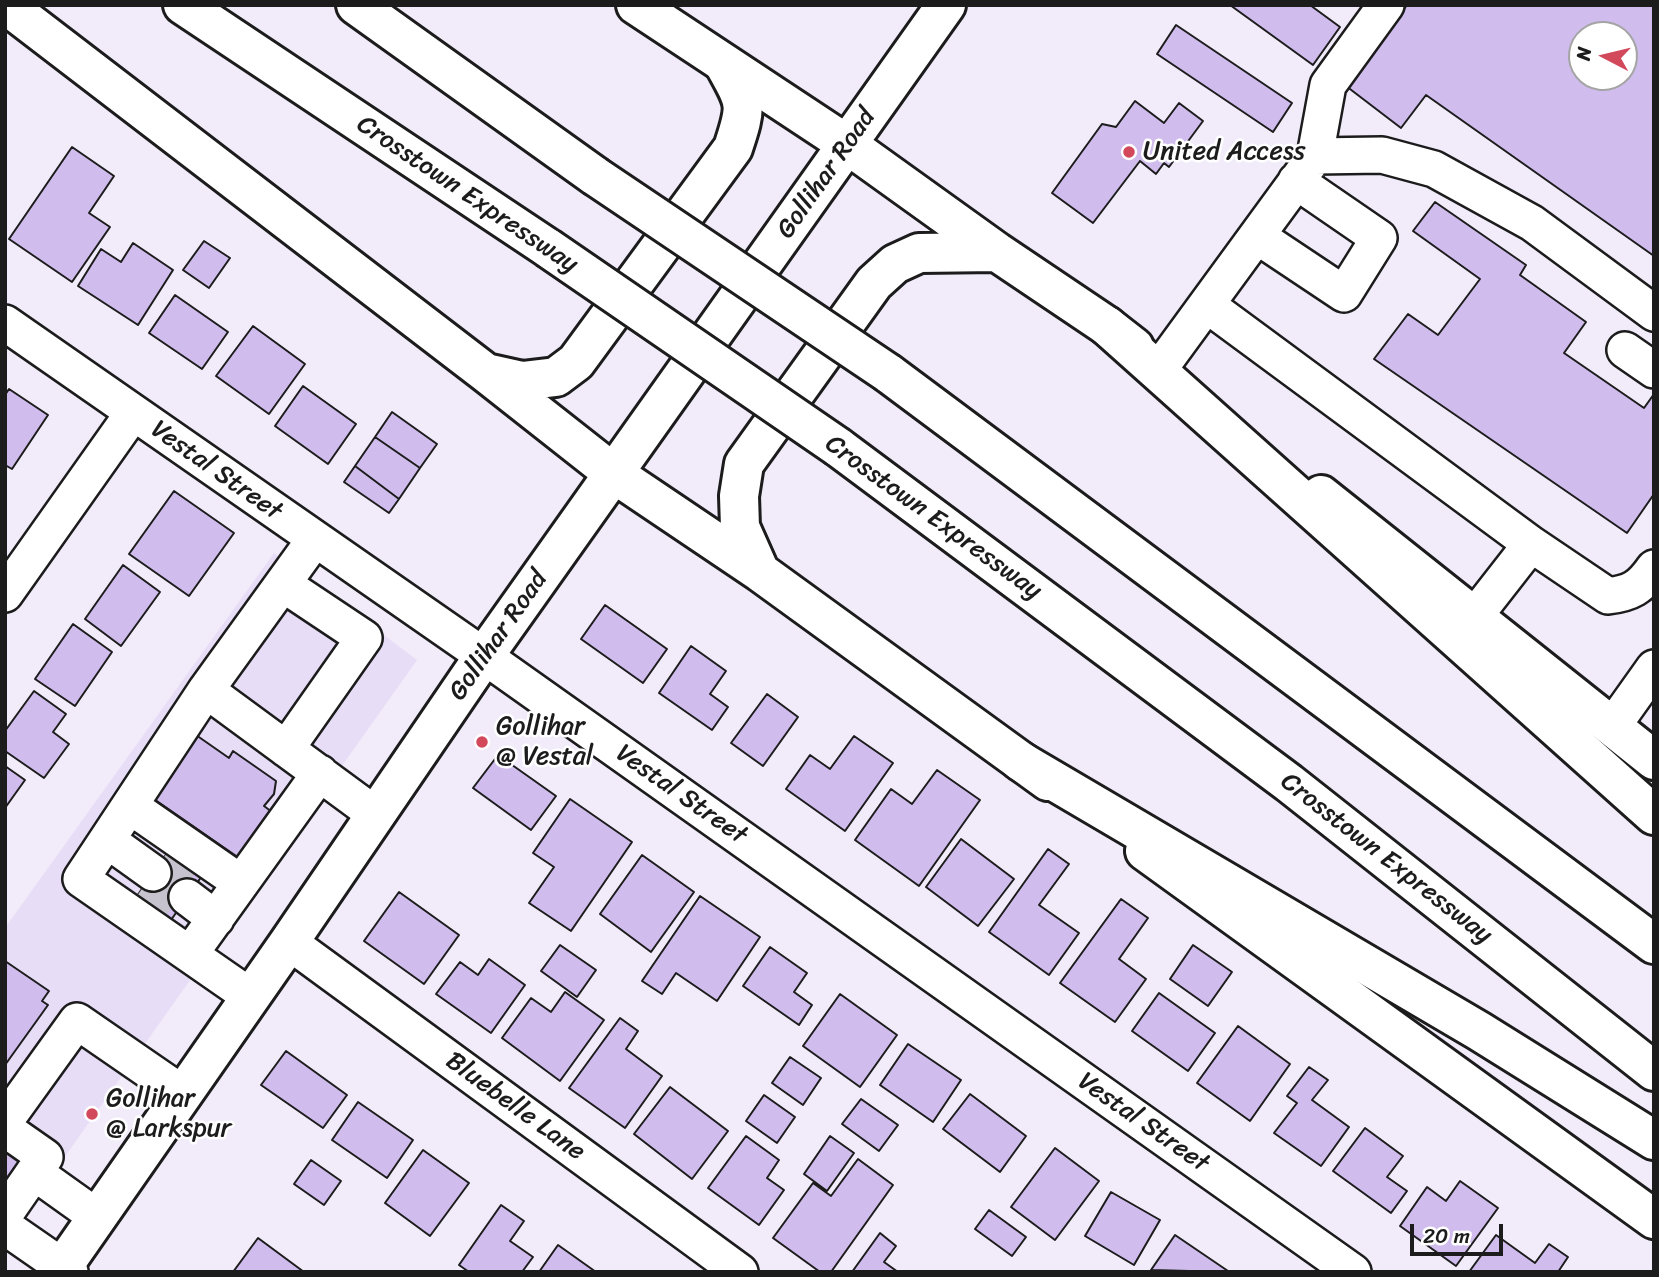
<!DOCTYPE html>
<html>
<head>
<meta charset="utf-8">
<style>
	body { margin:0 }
	#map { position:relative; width:1659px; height:1277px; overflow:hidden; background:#f1ebfa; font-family:Sriracha,sans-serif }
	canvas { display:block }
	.frame { position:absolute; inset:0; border:7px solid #1c1c1c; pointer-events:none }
	.north { position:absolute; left:1568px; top:21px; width:70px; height:70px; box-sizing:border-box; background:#fff; border:2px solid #a4a4a4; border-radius:50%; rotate:277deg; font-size:19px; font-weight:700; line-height:28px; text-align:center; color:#1c1c1c }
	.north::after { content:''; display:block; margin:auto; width:24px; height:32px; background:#d1495b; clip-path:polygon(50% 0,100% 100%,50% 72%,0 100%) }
	.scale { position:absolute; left:1410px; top:1224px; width:93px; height:32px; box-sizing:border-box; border:4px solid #1c1c1c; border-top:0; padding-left:9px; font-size:21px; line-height:24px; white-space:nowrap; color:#1c1c1c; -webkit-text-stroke:5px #fff; paint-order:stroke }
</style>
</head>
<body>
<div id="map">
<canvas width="1659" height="1277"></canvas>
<div class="frame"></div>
<div class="north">N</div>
<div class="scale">20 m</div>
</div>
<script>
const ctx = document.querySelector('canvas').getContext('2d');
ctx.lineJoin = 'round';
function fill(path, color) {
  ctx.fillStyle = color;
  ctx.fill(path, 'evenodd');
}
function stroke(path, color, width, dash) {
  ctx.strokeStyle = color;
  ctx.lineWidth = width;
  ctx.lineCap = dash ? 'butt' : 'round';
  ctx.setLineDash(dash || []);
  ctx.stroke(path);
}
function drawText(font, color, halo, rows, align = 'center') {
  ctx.font = font + ' Sriracha,sans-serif';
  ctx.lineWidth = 5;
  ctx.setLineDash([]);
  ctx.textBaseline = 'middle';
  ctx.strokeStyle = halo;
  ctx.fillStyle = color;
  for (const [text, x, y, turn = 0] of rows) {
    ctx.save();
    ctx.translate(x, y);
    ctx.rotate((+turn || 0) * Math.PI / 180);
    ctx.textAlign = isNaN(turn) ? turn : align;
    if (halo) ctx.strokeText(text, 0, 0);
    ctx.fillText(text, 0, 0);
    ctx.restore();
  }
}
fill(new Path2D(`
	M274,553l143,107 -412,581v-313z`), '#e7ddf6');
const building = new Path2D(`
	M1230,5h80l30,22 -27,38z
	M1407,5h247v251l-228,-161 -25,33 -55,-42zM1582,35h42v42h-42z
	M1176,25l116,78 -19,29 -116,-78z
	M1135,101l29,22 15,-20 24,18 -34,46 -5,-4 -8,11 -16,-13 -47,62 -41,-30 50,-69 14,3z
	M72,147l42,29 -25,37 21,14 -38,55 -63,-43z
	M1435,202l91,63 -6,10 66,47 -22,31 80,55 10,-14v100l-27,39 -253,-174 34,-45 30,21 42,-56 -67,-48z
	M204,241l26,17 -21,30 -26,-18z
	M133,243l40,27 -35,55 -60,-39 23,-37 20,13z
	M175,295l53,37 -26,37 -53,-36z
	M253,326l52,38 -36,50 -53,-38z
	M303,386l53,38 -28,40 -53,-38z
	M9,389l39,26 -36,54 -7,-4v-70z
	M392,412l45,32 -17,24 -45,-31z
	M375,437l45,31 -21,31 -44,-33z
	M355,466l44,33 -10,14 -45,-31z
	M174,491l60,42 -45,63 -60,-42z
	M123,565l37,27 -39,54 -36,-27z
	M605,605l62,44 -24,34 -62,-44z
	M73,624l39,28 -37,54 -40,-27z
	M691,646l35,25 -16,23 18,13 -16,23 -53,-37z
	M34,691l32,23 -13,18 16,12 -25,34 -39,-27v-20z
	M767,694l31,23 -35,49 -32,-23z
	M196,735l33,23 4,-7 43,30 -2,13 -10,12 8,6 -33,46 -88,-61z
	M854,736l39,27 -48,68 -59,-42 24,-34 20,14z
	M498,755l58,41 -25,34 -58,-42z
	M5,766l20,14 -20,28z
	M937,770l43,30 -61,86 -64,-46 36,-51 21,15z
	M570,799l62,43 -61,89 -42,-28 25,-36 -21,-14z
	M961,839l53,40 -36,47 -52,-39z
	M170,849l34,24 -33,47 -34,-24z
	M1048,849l21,15 -30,41 40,28 -30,42 -60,-43z
	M642,855l52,37 -43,60 -51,-38z
	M399,892l60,43 -35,49 -60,-43z
	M700,896l60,41 -43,64 -41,-28 -14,21 -20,-13z
	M1121,899l27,19 -29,41 27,20 -31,43 -55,-39z
	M560,945l36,25 -19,27 -36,-26z
	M1193,945l39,27 -24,34 -38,-27z
	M770,947l37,26 -13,19 18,13 -13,20 -56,-39z
	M489,959l36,26 -34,48 -55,-39 24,-32 18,13z
	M5,961l44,30 -7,10 6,4 -43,60z
	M565,992l39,28 -44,61 -58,-43 29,-40 20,14z
	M1159,993l56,40 -27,38 -56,-40z
	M840,994l57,41 -37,52 -57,-41z
	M620,1018l18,13 -12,18 36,27 -37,52 -56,-40z
	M1238,1026l52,38 -40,57 -53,-38z
	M908,1044l53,36 -28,42 -53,-37z
	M286,1051l61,44 -24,33 -62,-43z
	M790,1057l31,21 -18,27 -31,-22z
	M1309,1067l19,13 -16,20 37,27 -28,39 -47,-33 23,-30 -10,-7z
	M670,1087l58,44 -36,48 -58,-45z
	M970,1094l56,42 -26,36 -57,-43z
	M764,1095l31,22 -18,26 -31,-22z
	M861,1099l37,26 -19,26 -37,-27z
	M358,1102l55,38 -26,38 -55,-38z
	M1365,1128l38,28 -16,21 20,14 -16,22 -58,-42z
	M746,1136l33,24 -12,18 17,12 -25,35 -51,-37z
	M830,1136l24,17 -27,38 -23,-17z
	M5,1148l25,17 -25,37z
	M1055,1148l44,33 -44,59 -44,-33z
	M423,1150l46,33 -39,53 -45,-33z
	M858,1159l35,26 -62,87h-11l-47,-34 40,-55 18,13z
	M311,1160l30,21 -17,24 -30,-21z
	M1460,1181l38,27 -42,58 -56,-40 27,-39 19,14z
	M1111,1192l49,28 -26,45 -49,-29z
	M501,1205l23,16 -14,20 23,16 -11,15h-53l-10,-7z
	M989,1210l37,27 -14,19 -37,-27z
	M880,1233l16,13 -12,16 14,10h-46z
	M1175,1235l53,36 -1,1 -76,-2z
	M1496,1235l39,28 14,-19 19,13 -10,15h-89z
	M258,1238l46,34h-71z
	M558,1245l38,27h-57z`);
fill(building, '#d1bded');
stroke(building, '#1c1c1c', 2);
stroke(new Path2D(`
	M164,857l34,24
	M144,886l34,24`), '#c6c2ce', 35, [35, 18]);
const minor = new Path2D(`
	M1315,156l67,-1 52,14 98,54 122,90
	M1257,236l87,58 35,-56 -83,-57
	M1207,305l324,239
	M5,323l479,333 869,616
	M1625,350l29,20
	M1160,368l155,-212 13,-71 58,-80
	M315,539l-109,151 170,125
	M283,584l81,54 -78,111
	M5,594l128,-181
	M1474,617l57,-73 77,52c23,-3 32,-8 46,-28
	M206,690l-125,189 170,118
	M1612,727l42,-59
	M130,806l111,77
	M107,840l46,33
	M187,897l29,22
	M289,942l451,330
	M190,954l130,-181
	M5,1121l72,-100 106,73
	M5,1129l40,28 -11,15
	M5,1214l29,-42 63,45
	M5,1227l65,45`);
const major = new Path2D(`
	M636,5l212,140 149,107 110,74 27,21
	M613,473l147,99 288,209
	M1321,495l333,265
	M760,572l-20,-45 -1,-31 5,-32 130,-181 21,-19 24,-11 78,-1
	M1145,851l509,368
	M59,1272l230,-330 195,-286 462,-651`);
const highway = new Path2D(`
	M6,5l480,368 127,100
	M183,5l365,243
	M356,5l239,171
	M1107,326l547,489
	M486,373l36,8 34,-4 20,-15 157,-214c15,-45 13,-44 -9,-84
	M888,373l766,571
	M838,447l451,336 365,288
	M1020,761l459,270 175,109`);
stroke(minor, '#1c1c1c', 40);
stroke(major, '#1c1c1c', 44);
stroke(highway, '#1c1c1c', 44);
stroke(minor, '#fff', 35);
stroke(major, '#fff', 38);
stroke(highway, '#fff', 38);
const highwayBridge = new Path2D(`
	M595,176l293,197
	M548,248l290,199`);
stroke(highwayBridge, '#1c1c1c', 44, []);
stroke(highwayBridge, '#fff', 38);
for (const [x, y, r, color] of [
	[1129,152,7,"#d1495b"],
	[482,742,7,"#d1495b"],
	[92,1114,7,"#d1495b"]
]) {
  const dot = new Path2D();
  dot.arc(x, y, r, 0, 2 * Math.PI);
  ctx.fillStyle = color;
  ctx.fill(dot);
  stroke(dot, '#fff', 2.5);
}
drawText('26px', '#1c1c1c', '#fff', [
	["United Access",1143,152],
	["Gollihar",496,727],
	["@ Vestal",496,757],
	["Gollihar",106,1099],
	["@ Larkspur",106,1129]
], 'left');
drawText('26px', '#1c1c1c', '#fff', [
	["Gollihar Road",827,174,-55],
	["Crosstown Expressway",467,195,34],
	["Vestal Street",216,471,35],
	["Crosstown Expressway",933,518,36],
	["Gollihar Road",499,636,-55],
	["Vestal Street",681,795,35],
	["Crosstown Expressway",1386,859,38],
	["Bluebelle Lane",515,1107,36],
	["Vestal Street",1143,1123,35]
]);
</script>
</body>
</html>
